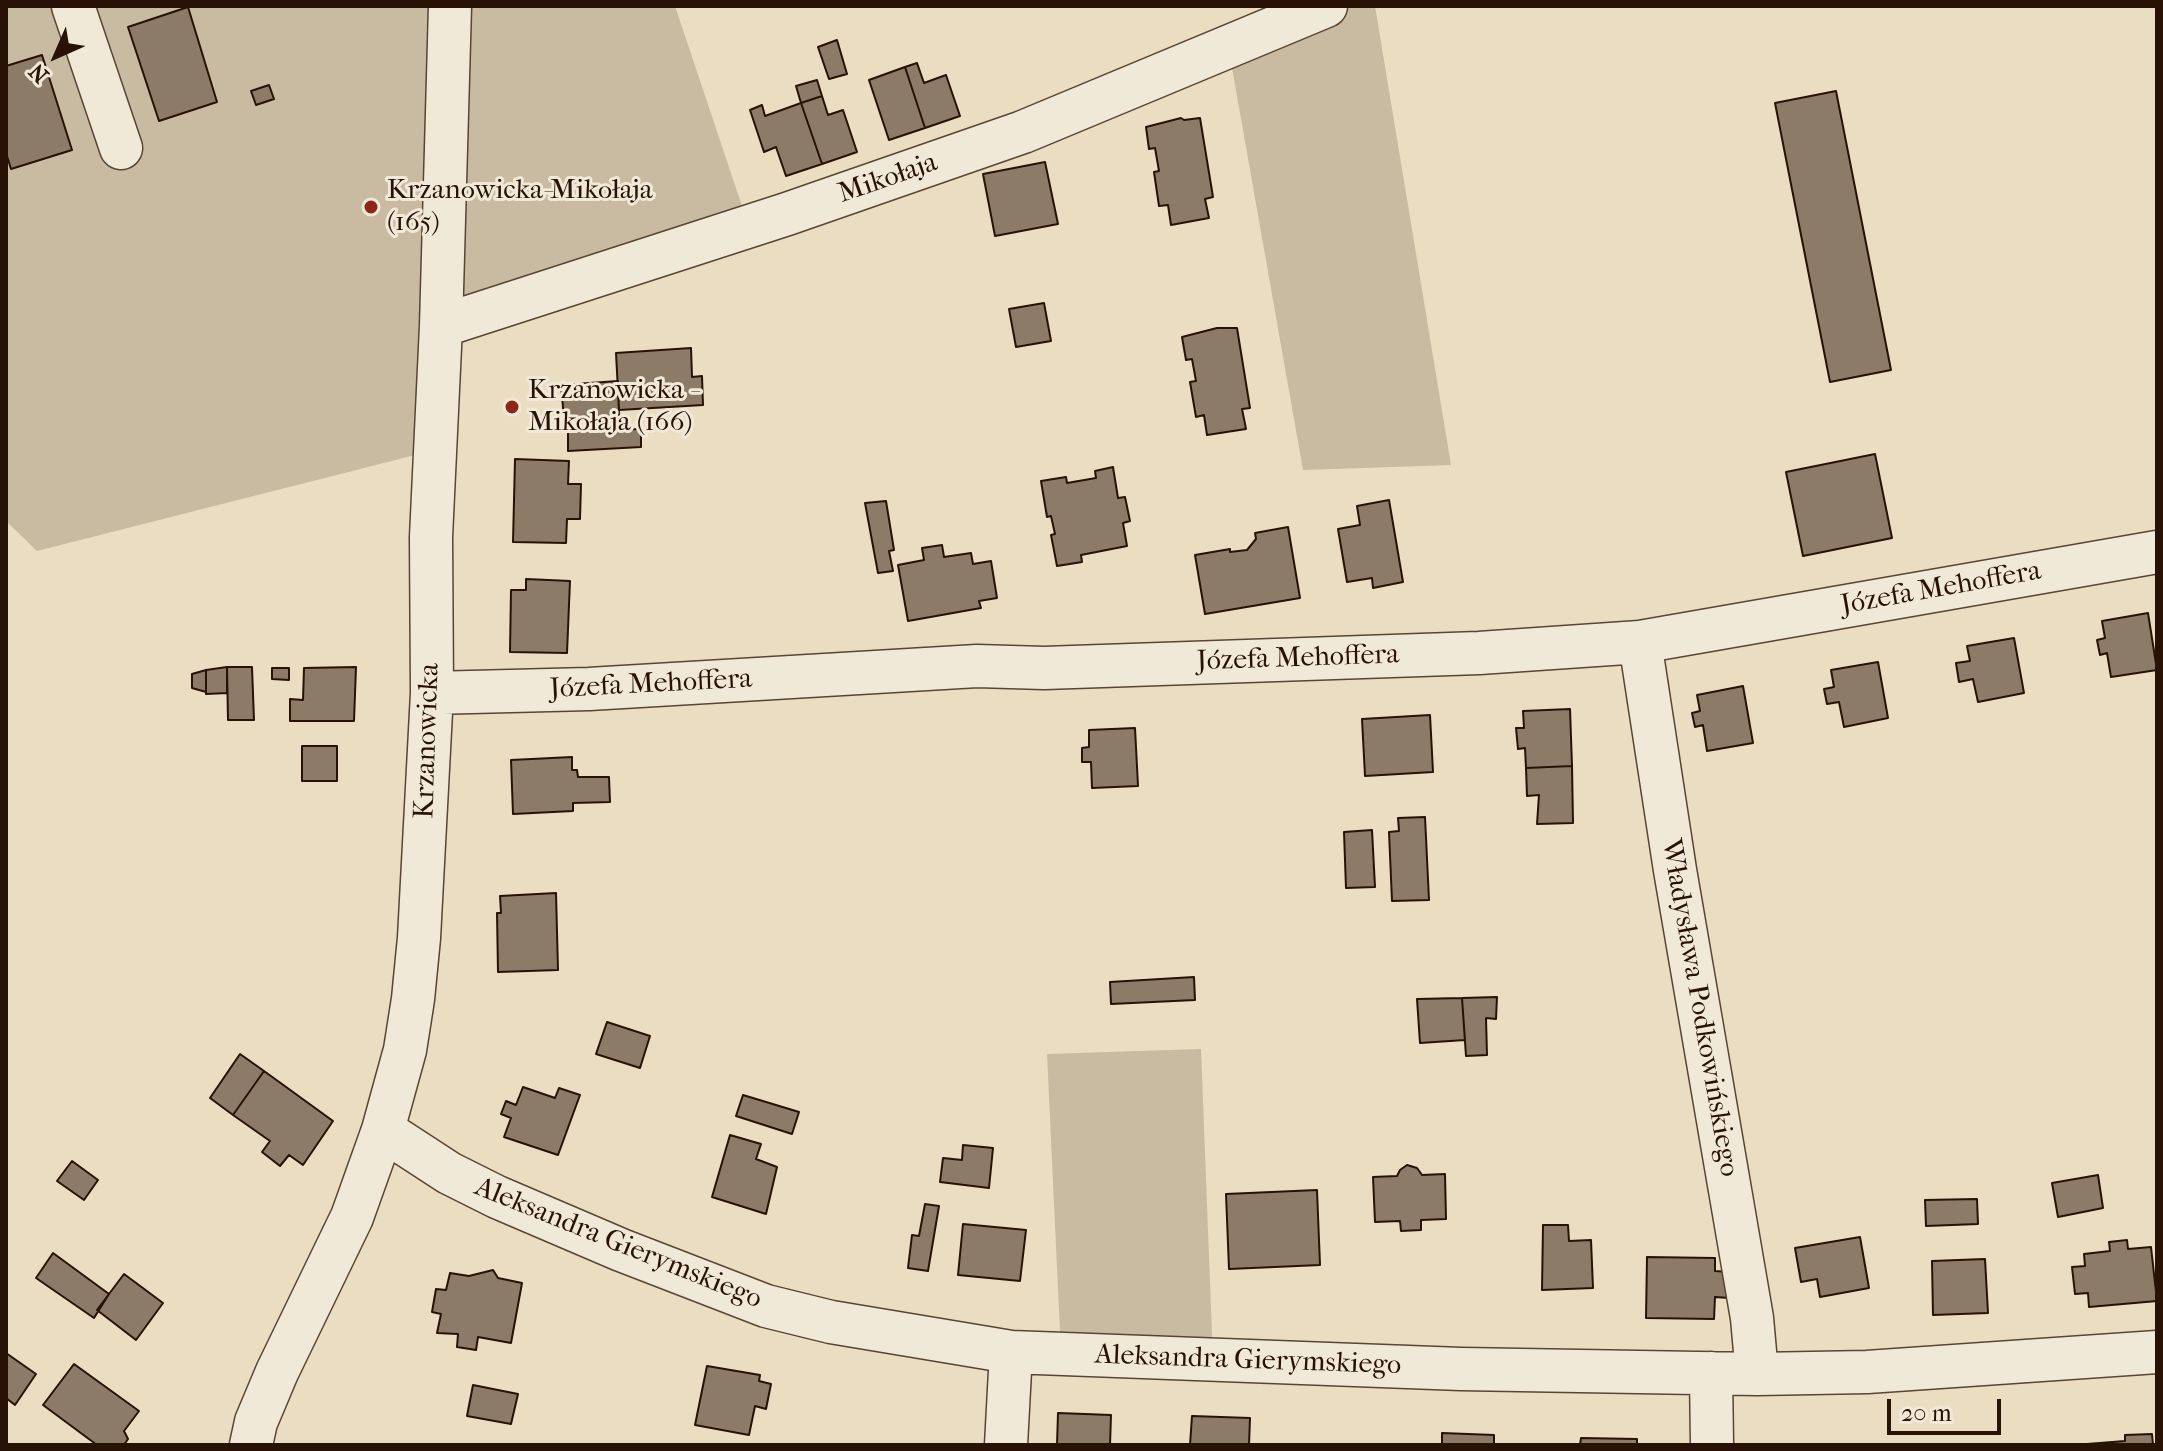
<!DOCTYPE html>
<html>
<head>
<meta charset="utf-8">
<style>
	body { margin:0 }
	#map { position:relative; width:2163px; height:1451px; overflow:hidden; background:#eaddc2; font-family:"IM FELL French Canon",serif }
	canvas { display:block }
	.frame { position:absolute; inset:0; border:8px solid #271205; pointer-events:none }
	.north { position:absolute; left:16px; top:16px; width:80px; height:80px; -webkit-text-stroke:6px #f1e9d7; paint-order:stroke; rotate:225deg; font-size:22px; font-weight:700; line-height:32px; text-align:center; color:#271205 }
	.north::after { content:''; display:block; margin:auto; width:28px; height:36px; background:#271205; clip-path:polygon(50% 0,100% 100%,50% 72%,0 100%) }
	.scale { position:absolute; left:1887px; top:1399px; width:114px; height:36px; box-sizing:border-box; border:4px solid #271205; border-top:0; padding-left:10px; font-size:24px; line-height:28px; white-space:nowrap; color:#271205; -webkit-text-stroke:6px #f1e9d7; paint-order:stroke }
</style>
</head>
<body>
<div id="map">
<canvas width="2163" height="1451"></canvas>
<div class="frame"></div>
<div class="north">N</div>
<div class="scale">20 m</div>
</div>
<script>
const ctx = document.querySelector('canvas').getContext('2d');
ctx.lineJoin = 'round';
function fill(path, color) {
  ctx.fillStyle = color;
  ctx.fill(path, 'evenodd');
}
function stroke(path, color, width, dash) {
  ctx.strokeStyle = color;
  ctx.lineWidth = width;
  ctx.lineCap = dash ? 'butt' : 'round';
  ctx.setLineDash(dash || []);
  ctx.stroke(path);
}
function drawText(font, color, halo, rows, align = 'center') {
  ctx.font = font + ' "IM FELL French Canon",serif';
  ctx.lineWidth = 6;
  ctx.setLineDash([]);
  ctx.textBaseline = 'middle';
  ctx.strokeStyle = halo;
  ctx.fillStyle = color;
  for (const [text, x, y, turn = 0] of rows) {
    ctx.save();
    ctx.translate(x, y);
    ctx.rotate((+turn || 0) * Math.PI / 180);
    ctx.textAlign = isNaN(turn) ? turn : align;
    if (halo) ctx.strokeText(text, 0, 0);
    ctx.fillText(text, 0, 0);
    ctx.restore();
  }
}
fill(new Path2D(`
	M6,6h669l74,221 -308,99 -6,124 -398,101 -31,-30z
	M1326,6h49l76,459 -148,5 -75,-425z
	M1201,1049l12,311 -152,-7 -14,-299z`), '#c9baa2');
const building = new Path2D(`
	M188,7l29,95 -58,19 -31,-94z
	M837,40l10,34 -18,5 -11,-32z
	M42,55l30,95 -61,19 -5,-16v-87z
	M917,63l7,20 22,-8 14,41 -35,12 -20,-61z
	M905,67l20,61 -36,12 -20,-60z
	M817,80l5,16 -21,7 -5,-17z
	M269,85l5,14 -18,6 -5,-14z
	M1836,91l55,279 -61,12 -55,-279z
	M822,96l6,19 15,-5 14,42 -35,12 -21,-61z
	M801,103l21,61 -36,12 -10,-29 -12,5 -14,-42 12,-5 3,11z
	M1181,118l3,2 16,-2 13,79 -8,2 4,19 -38,7 -3,-20 -9,1 -5,-34 5,-1 -4,-23 -6,1 -3,-22z
	M1045,162l13,62 -63,12 -12,-62z
	M1044,303l7,38 -35,6 -7,-38z
	M1217,328h20l13,80 -8,1 4,20 -39,6 -3,-20 -8,2 -6,-35 6,-1 -4,-22 -6,1 -4,-23z
	M691,348l1,29 10,-1 1,29 -84,5 -3,-57z
	M618,381l1,35 -55,3 -3,-34z
	M641,429v18l-73,4v-19z
	M1875,454l17,84 -89,18 -17,-84z
	M515,459l54,2 -1,23h13l-1,35h-13l-1,24 -53,-1z
	M1113,467l5,31 7,-1 5,24 -7,2 4,23 -46,9 1,7 -25,4 -6,-31 4,-1 -4,-18 -4,1 -6,-36 25,-4 1,6 29,-5 -1,-7z
	M1389,500l14,82 -30,6 -1,-10 -25,4 -9,-53 22,-4 -3,-19z
	M886,501l8,49 -5,1 4,20 -15,2 -13,-70z
	M1288,527l12,71 -95,16 -10,-59 35,-6v3l17,-2 9,-11 -1,-6z
	M942,545l2,12 27,-4 2,11 18,-3 6,37 -18,3 2,7 -73,13 -10,-56 26,-5 -2,-12z
	M526,579l44,2 -3,72 -57,-1 1,-62h15z
	M2148,613l9,57 -46,7 -4,-24 -7,2 -3,-15 8,-2 -3,-17z
	M2014,638l10,55 -46,9 -5,-23 -14,3 -3,-19 14,-2 -3,-15z
	M1878,662l10,56 -44,9 -5,-25 -12,2 -3,-15 10,-2 -3,-17z
	M227,667v26l-21,1v-24z
	M227,667h25l2,53h-26z
	M356,667l-2,54h-64v-22l13,1 1,-32z
	M272,668h17v12l-17,-1z
	M206,670v22l-14,-4v-14z
	M1743,686l10,57 -46,8 -4,-26 -8,2 -3,-14 8,-2 -3,-16z
	M1570,709l2,57 -46,2 -1,-20 -7,1 -2,-21h8l-1,-17z
	M1430,715l3,57 -68,4 -3,-57z
	M1135,728l3,58 -46,2 -1,-26h-9v-14l7,-1v-17z
	M302,746h35v35h-35z
	M572,757v13h5l1,7h31l1,25 -37,1v8l-60,3 -2,-54z
	M1572,766l1,57 -36,1 2,-29 -12,1 -1,-28z
	M1425,817l4,83 -37,1 -3,-69 10,-1 -1,-13z
	M1372,830l3,57 -29,1 -2,-56z
	M556,893l2,77 -60,2 -1,-59h4l-1,-17z
	M1194,977l1,23 -84,4 -1,-22z
	M1497,997l-1,22 -10,-1 1,37 -21,1 -4,-58z
	M1462,998l3,42 -45,3 -3,-44z
	M607,1022l43,14 -10,32 -44,-14z
	M240,1054l24,17 -31,44 -23,-17z
	M264,1071l69,50 -30,44 -14,-10 -9,11 -18,-14 8,-11 -37,-26z
	M523,1087l32,11 4,-10 21,7 -22,60 -54,-18 7,-19 -10,-4 5,-13 10,4z
	M743,1095l56,17 -7,22 -56,-18z
	M730,1135l31,9 -5,15 21,8 -11,47 -54,-17z
	M963,1145l30,3 -4,40 -49,-6 3,-24 19,2z
	M72,1161l26,19 -14,20 -27,-19z
	M1407,1165l10,3 5,7 23,-1 1,45 -25,1v10l-20,1 -1,-10 -25,1 -2,-45 24,-1 3,-6z
	M2098,1175l5,33 -45,9 -6,-34z
	M1317,1190l3,75 -91,4 -3,-75z
	M1977,1199l1,25 -52,2 -1,-26z
	M925,1204l14,2 -11,65 -20,-3 4,-33 7,1z
	M963,1224l63,6 -6,51 -62,-6z
	M1543,1225h25l1,16 22,-1 2,48 -51,2z
	M1860,1237l9,51 -49,9 -3,-18 -16,3 -6,-34z
	M2127,1240l1,9 23,-2 6,54 -68,6 -1,-14 -13,1 -3,-27 13,-1 -1,-12 26,-3 -1,-9z
	M53,1253l56,41 -15,24 -58,-40z
	M1647,1257l68,1v13l14,1v26l-14,-1 -1,22 -68,-1z
	M1985,1259l3,54 -55,2 -1,-54z
	M493,1270l5,8 24,5 -11,60 -33,-6 -2,13 -19,-3 1,-13 -21,-1 4,-19 -9,-2 4,-23 10,1 4,-17 19,3z
	M124,1274l39,29 -27,37 -39,-30z
	M6,1353l30,21 -21,31 -9,-7z
	M74,1364l65,47 -15,20 4,8 -4,6h-27l-54,-40z
	M707,1366l53,9 -1,6 12,3 -5,25 -11,-3 -6,29 -54,-10z
	M473,1385l45,9 -7,30 -44,-8z
	M1058,1413l53,2 -1,30h-53z
	M1192,1416l58,2 -1,27h-59z
	M1442,1433l52,2v10h-52z
	M2152,1434l1,11h-79l51,-4v-6z
	M1581,1438l56,1v6h-57z`);
fill(building, '#8c7c67');
stroke(building, '#271205', 2);
const minor = new Path2D(`
	M73,6l48,142
	M441,326l346,-112 236,-82 303,-126
	M1640,642l35,228 77,448 5,56
	M432,693l157,-4 388,-23 67,2 435,-15 161,-11 517,-90
	M383,1130l66,43 48,24 124,53 145,56 65,16 180,30 450,17 296,5 110,-2 290,-20
	M1711,1373l1,72
	M251,1445l5,-23 21,-50 75,-155 31,-87 22,-80 8,-51 6,-61 13,-245 -1,-156 10,-211 9,-320
	M1006,1445l5,-93`);
stroke(minor, '#584534', 45);
stroke(minor, '#f1e9d7', 42);
for (const [x, y, r, color] of [
	[371,207,8,"#8f2418"],
	[512,407,8,"#8f2418"]
]) {
  const dot = new Path2D();
  dot.arc(x, y, r, 0, 2 * Math.PI);
  ctx.fillStyle = color;
  ctx.fill(dot);
  stroke(dot, '#f1e9d7', 3);
}
drawText('28px', '#271205', '#f1e9d7', [
	["Mikołaja",888,179,-19],
	["Józefa Mehoffera",1941,589,-10],
	["Józefa Mehoffera",1298,659,-2],
	["Józefa Mehoffera",651,685,-3],
	["Krzanowicka",428,741,-88],
	["Władysława Podkowińskiego",1699,1008,80],
	["Aleksandra Gierymskiego",618,1244,22],
	["Aleksandra Gierymskiego",1248,1361,2]
]);
drawText('28px', '#271205', '#f1e9d7', [
	["Krzanowicka-Mikołaja",387,191],
	["(165)",387,223],
	["Krzanowicka -",528,391],
	["Mikołaja (166)",528,423]
], 'left');
</script>
</body>
</html>
